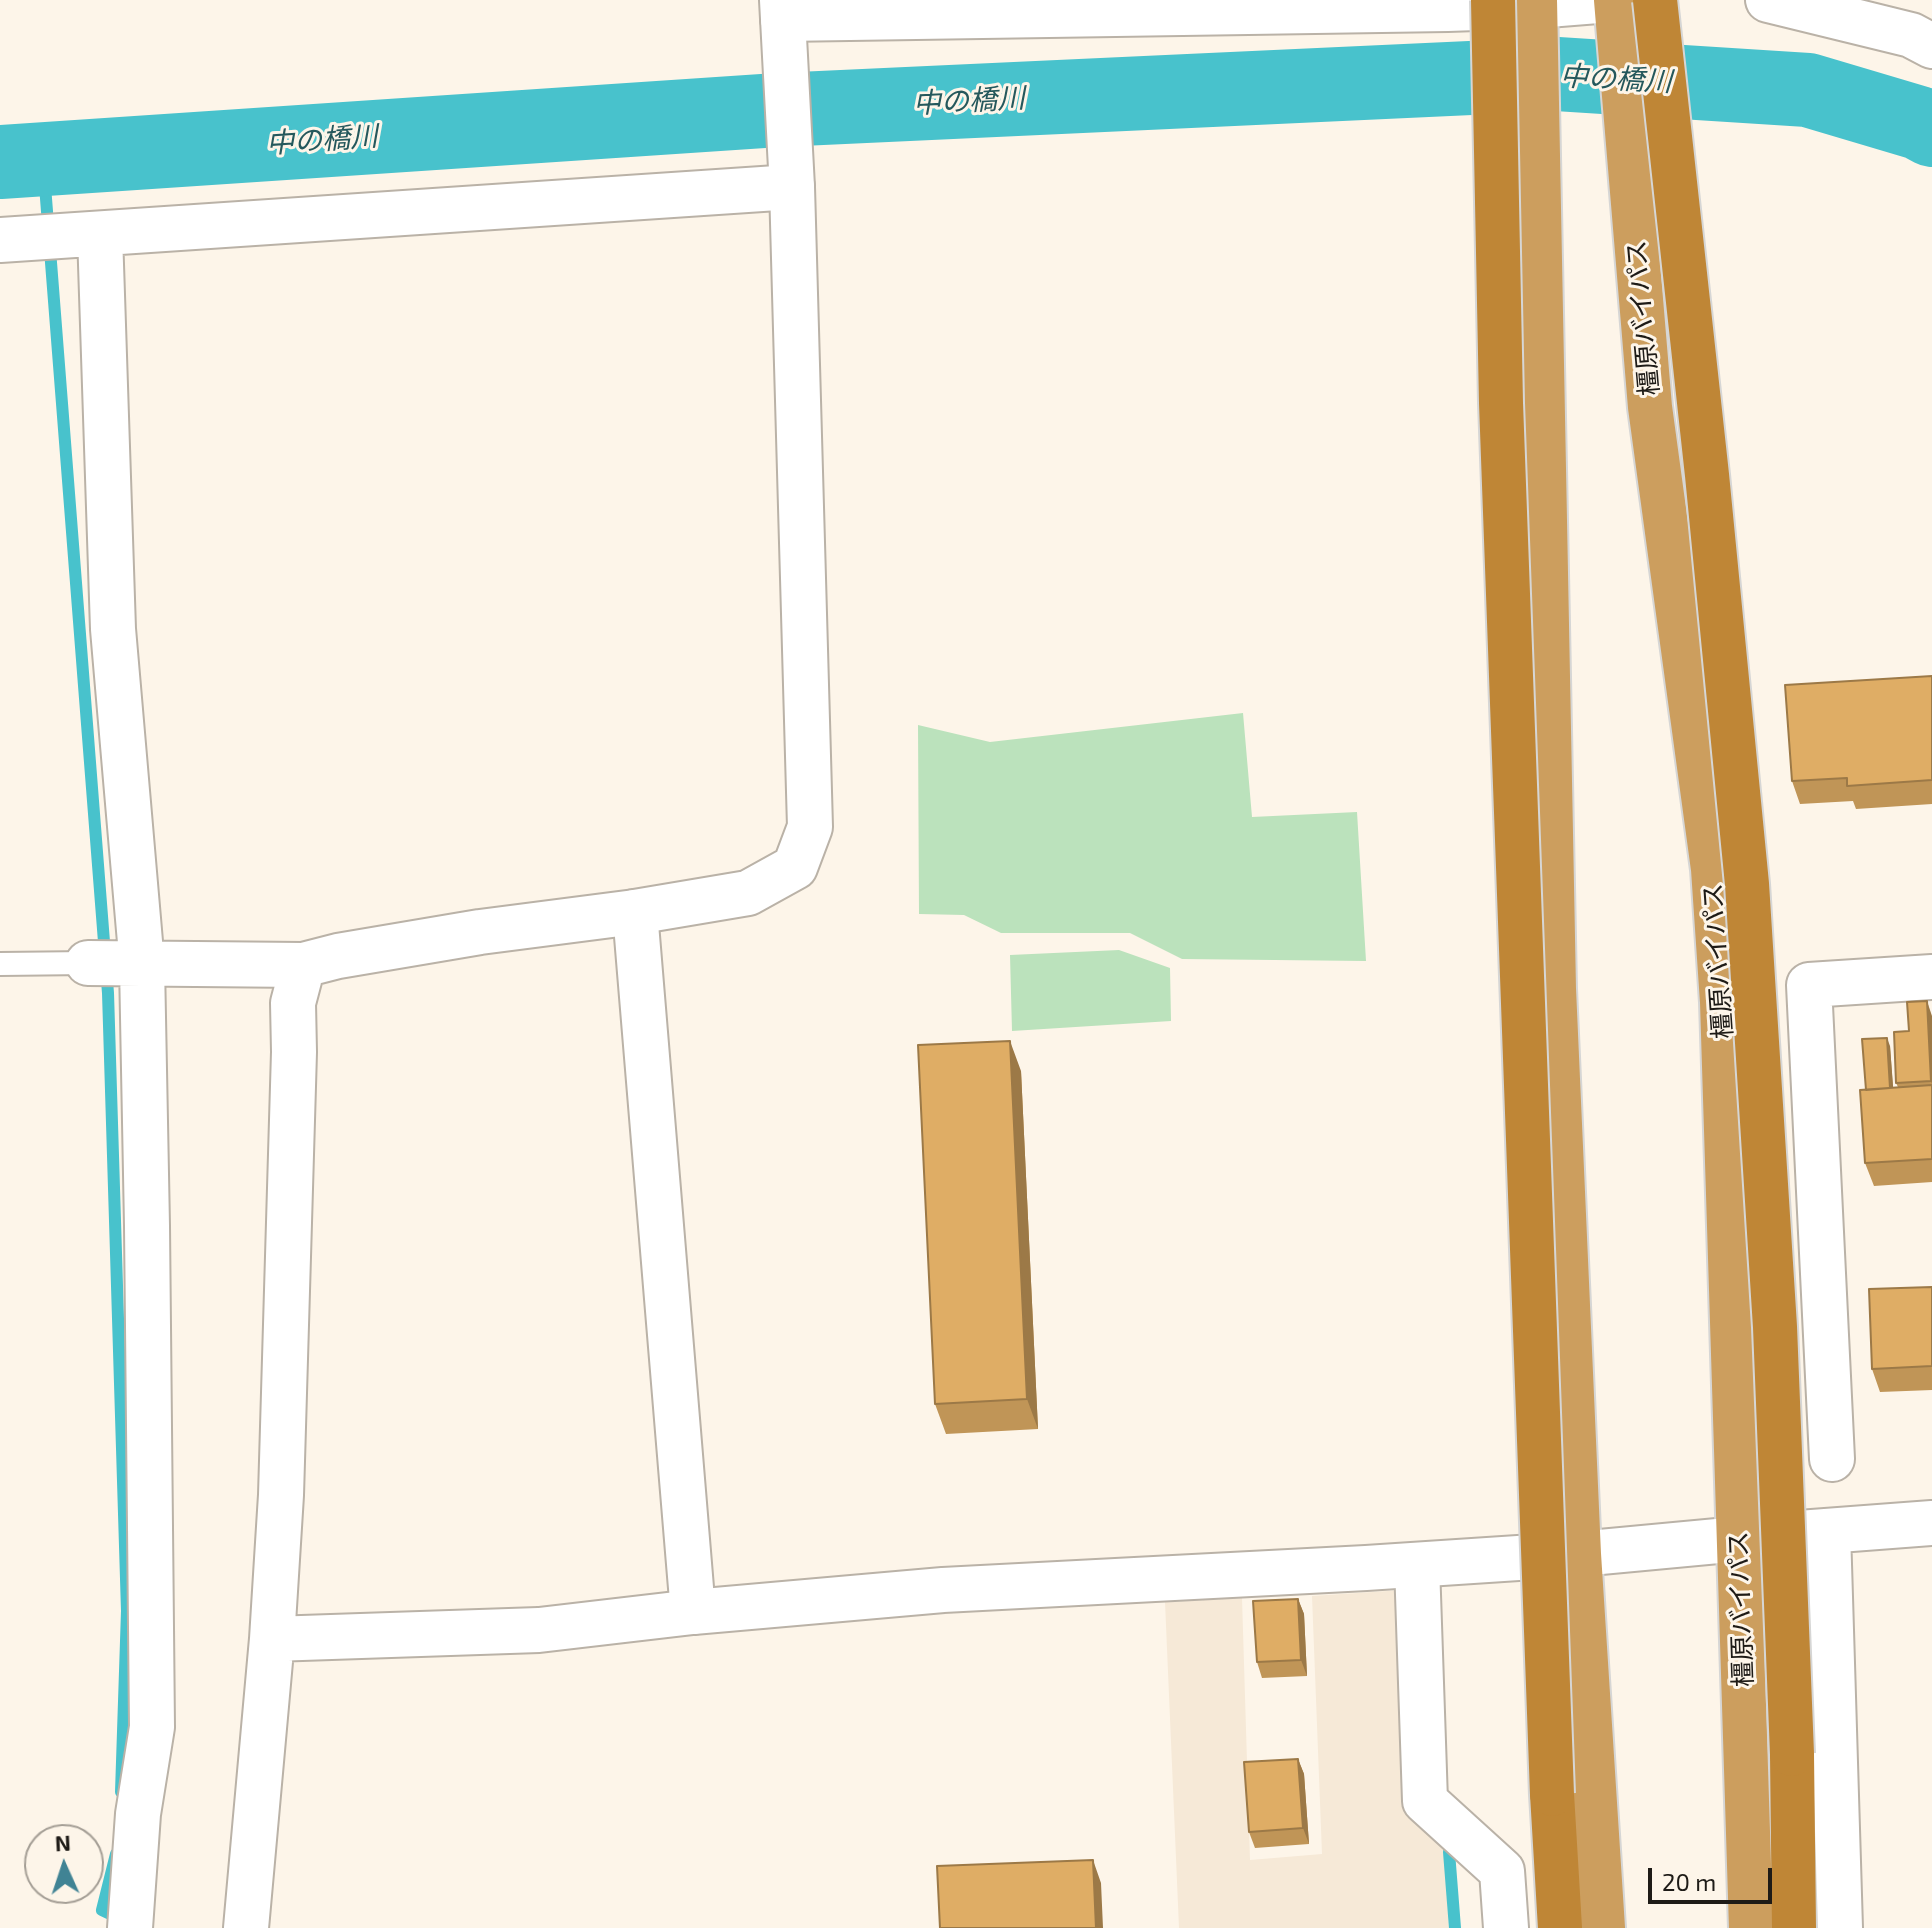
<!DOCTYPE html>
<html>
<head>
<meta charset="utf-8">
<style>
	body { margin:0 }
	#map { position:relative; width:1932px; height:1928px; overflow:hidden; background:#fdf5e9; font-family:"Exo 2",sans-serif }
	canvas { display:block }
	.north { position:absolute; left:24px; top:1824px; width:80px; height:80px; box-sizing:border-box; background:#fdf5e9; border:2px solid #a49e95; border-radius:50%; rotate:357deg; font-size:22px; font-weight:700; line-height:32px; text-align:center; color:#1e1b17 }
	.north::after { content:''; display:block; margin:auto; width:28px; height:36px; background:#408394; clip-path:polygon(50% 0,100% 100%,50% 72%,0 100%) }
	.scale { position:absolute; left:1648px; top:1868px; width:124px; height:36px; box-sizing:border-box; border:4px solid #1e1b17; border-top:0; padding-left:10px; font-size:24px; line-height:28px; white-space:nowrap; color:#1e1b17; -webkit-text-stroke:6px #fdf5e9; paint-order:stroke }
</style>
</head>
<body>
<div id="map">
<canvas width="1932" height="1928"></canvas>
<div class="north">N</div>
<div class="scale">20 m</div>
</div>
<script>
const ctx = document.querySelector('canvas').getContext('2d');
ctx.lineJoin = 'round';
function fill(path, color) {
  ctx.fillStyle = color;
  ctx.fill(path, 'evenodd');
}
function stroke(path, color, width, dash) {
  ctx.strokeStyle = color;
  ctx.lineWidth = width;
  ctx.lineCap = dash ? 'butt' : 'round';
  ctx.setLineDash(dash || []);
  ctx.stroke(path);
}
function drawText(font, color, halo, rows, align = 'center') {
  ctx.font = font + ' "Exo 2","Noto Sans JP",sans-serif';
  ctx.lineWidth = 6;
  ctx.setLineDash([]);
  ctx.textBaseline = 'middle';
  ctx.strokeStyle = halo;
  ctx.fillStyle = color;
  for (const [text, x, y, turn = 0] of rows) {
    ctx.save();
    ctx.translate(x, y);
    ctx.rotate((+turn || 0) * Math.PI / 180);
    ctx.textAlign = isNaN(turn) ? turn : align;
    if (halo) ctx.strokeText(text, 0, 0);
    ctx.fillText(text, 0, 0);
    ctx.restore();
  }
}
fill(new Path2D(`
	M1403,1590l40,250 6,88h-270l-14,-326 77,-4 8,262 72,-6 -10,-258z`), '#f6e9d7');
fill(new Path2D(`
	M1243,713l9,104 105,-5 9,149 -184,-2 -52,-26h-129l-37,-18 -45,-1 -1,-189 72,17z
	M1119,950l51,18 1,53 -159,10 -2,-76z`), '#bbe2bc');
stroke(new Path2D(`
	M43,160l65,833 19,618 -6,181
	M1449,1852l6,76
	M116,1854l-14,56 21,10`), '#48c2cc', 12);
stroke(new Path2D(`
	M0,162l778,-52 779,-36 251,16 111,33 13,7`), '#48c2cc', 74);
const service = new Path2D(`
	M0,964l88,-1`);
const minor = new Path2D(`
	M1768,0l143,35 21,11
	M783,19l665,-10 87,-3 75,-6
	M100,234l13,395 29,336 5,261 5,501 -14,87 -8,114
	M0,240l792,-53
	M635,912l58,700
	M88,963l215,2
	M1832,1459l-23,-474 123,-8
	M1828,1531l12,397
	M1799,1533l133,-10
	M1417,1565l8,236 77,70 4,57`);
const tertiary = new Path2D(`
	M272,1639l267,-9 154,-18 250,-22 423,-22 213,-14 160,-15
	M246,1928l26,-289 9,-144 13,-443 -1,-49 10,-38 35,-9 142,-24 155,-20 113,-19 47,-26 15,-40 -18,-640 -10,-187`);
const trunk = new Path2D(`
	M1535,0l19,989 25,565 24,374
	M1616,0l34,407 63,462 9,133 29,926`);
const motorway = new Path2D(`
	M1792,1754l2,174
	M1552,1794l8,134`);
stroke(service, '#bab2a7', 26);
stroke(minor, '#bab2a7', 48);
stroke(tertiary, '#bab2a7', 48);
stroke(trunk, '#d6d6d5', 48);
stroke(motorway, '#d6d6d5', 48);
stroke(service, '#fff', 22);
stroke(minor, '#fff', 44);
stroke(tertiary, '#fff', 44);
stroke(trunk, '#cc9e5e', 44);
stroke(motorway, '#bf8636', 44);
const motorwayBridge = new Path2D(`
	M1493,0l8,403 51,1391
	M1655,0l52,475 40,409 28,443 17,427`);
stroke(motorwayBridge, '#d6d6d5', 48, []);
stroke(motorwayBridge, '#bf8636', 44);
fill(new Path2D(`
	M1932,676v128l-76,5 -3,-8 -53,3 -8,-23z
	M1932,1016v166l-58,4 -9,-23 25,-117 3,42 5,-1 -2,-4 13,-52z
	M1021,1071l17,358 -92,5 -11,-30z
	M1932,1287v103l-52,2 -8,-23z
	M1298,1599l6,15 3,62 -45,2 -5,-16z
	M1298,1759l6,15 5,70 -54,4 -6,-16z`), '#c09557');
fill(new Path2D(`
	M1927,1001l5,15v68l-1,-3z
	M1887,1038l3,8 4,53 -3,-8z
	M1010,1041l11,30 17,358 -11,-30z
	M1298,1599l6,15 3,62 -6,-16z
	M1298,1759l6,15 5,70 -6,-16z
	M1093,1860l8,23 2,45h-7z`), '#9c7947');
const building = new Path2D(`
	M1932,676v104l-85,6v-8l-55,3 -7,-96z
	M1927,1001l4,80 -35,2 -2,-51 15,-1 -2,-29z
	M1887,1038l3,50 -24,2 -4,-51z
	M1010,1041l17,358 -92,5 -17,-359z
	M1932,1085v74l-67,4 -5,-73z
	M1932,1287v79l-60,3 -3,-80z
	M1298,1599l3,61 -44,2 -4,-61z
	M1298,1759l5,69 -54,4 -5,-70z
	M1093,1860l3,68h-156l-3,-62z`);
fill(building, '#dfad65');
stroke(building, '#9c7947', 2);
drawText('26px', '#1e1b17', '#fdf5e9', [
	["橿原バイパス",1643,318,-95],
	["橿原バイパス",1718,961,-94],
	["橿原バイパス",1741,1609,-92]
]);
drawText('italic 28px', '#25585c', '#fdf5e9', [
	["中の橋川",1616,79,3],
	["中の橋川",969,101,-3],
	["中の橋川",322,140,-4]
]);
</script>
</body>
</html>
